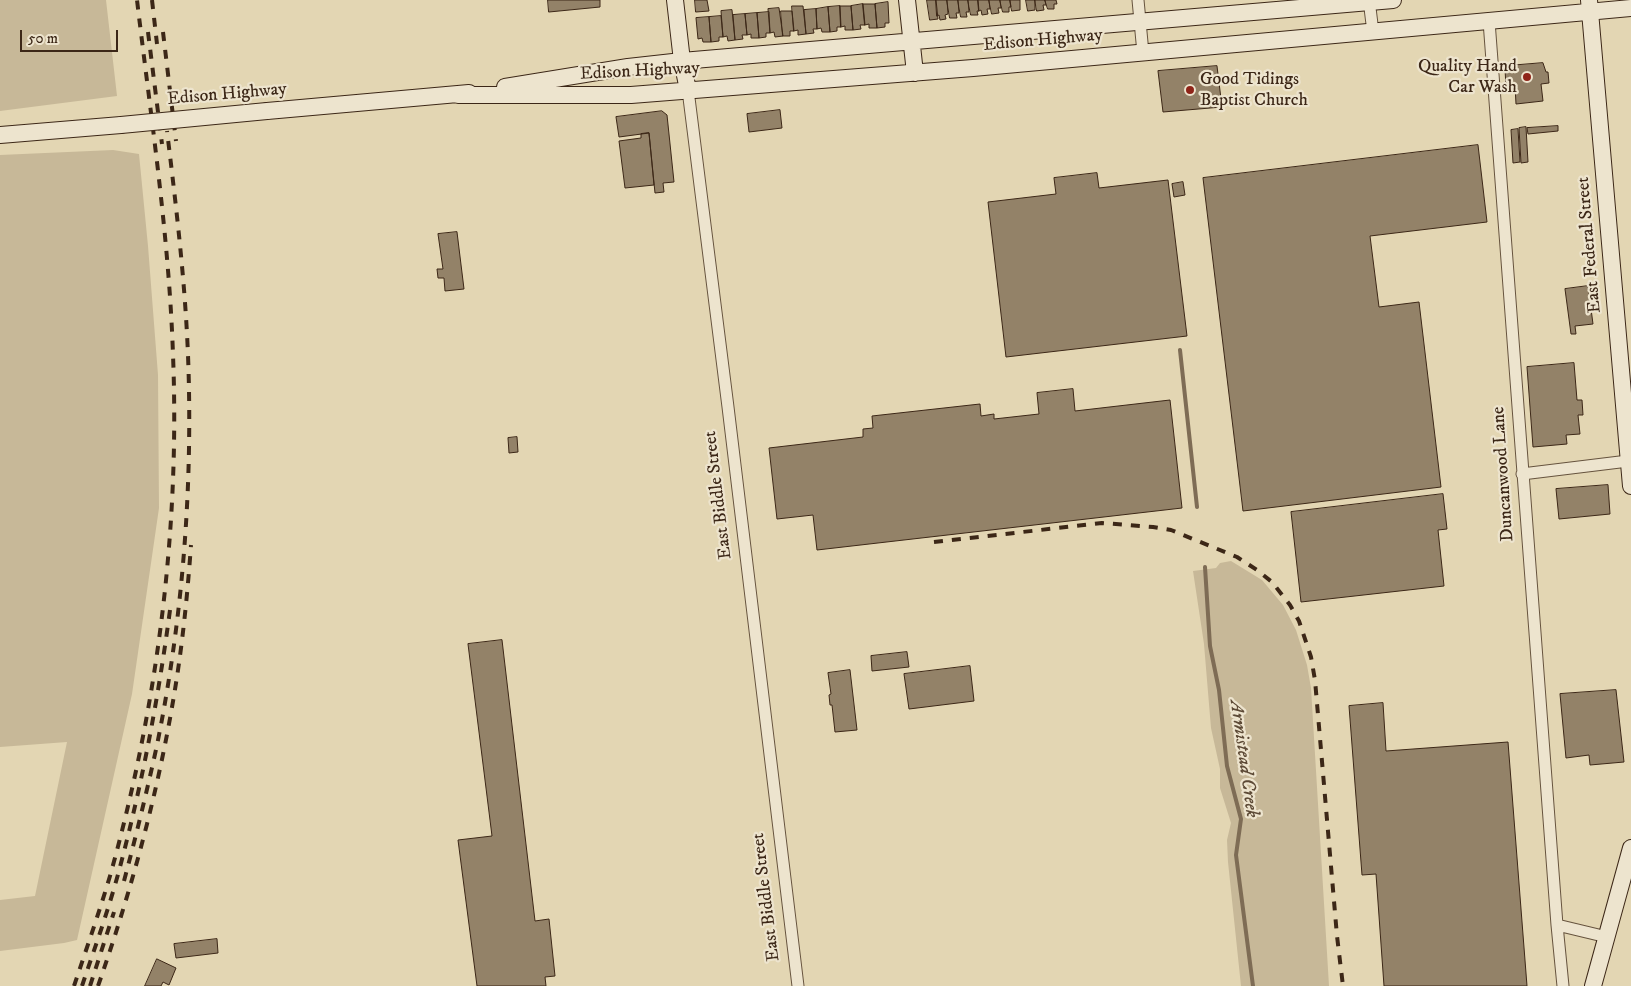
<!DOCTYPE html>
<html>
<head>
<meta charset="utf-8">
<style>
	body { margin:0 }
	#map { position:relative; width:1631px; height:986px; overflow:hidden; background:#e3d6b3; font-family:"IM FELL DW Pica",serif }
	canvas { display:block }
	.scale { position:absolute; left:20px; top:30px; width:98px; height:22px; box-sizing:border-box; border:2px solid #3c2717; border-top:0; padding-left:6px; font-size:15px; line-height:18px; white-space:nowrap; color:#3c2717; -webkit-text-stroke:4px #ede4ce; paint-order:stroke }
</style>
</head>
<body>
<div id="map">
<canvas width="1631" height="986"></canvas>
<div class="scale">50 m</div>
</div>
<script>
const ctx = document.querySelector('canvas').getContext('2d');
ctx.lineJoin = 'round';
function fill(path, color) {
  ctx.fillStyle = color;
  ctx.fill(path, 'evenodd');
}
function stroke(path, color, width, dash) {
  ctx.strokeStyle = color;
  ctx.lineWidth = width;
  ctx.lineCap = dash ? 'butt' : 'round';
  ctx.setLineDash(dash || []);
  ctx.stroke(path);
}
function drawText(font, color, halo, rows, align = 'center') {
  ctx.font = font + ' "IM FELL DW Pica",serif';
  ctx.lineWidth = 4.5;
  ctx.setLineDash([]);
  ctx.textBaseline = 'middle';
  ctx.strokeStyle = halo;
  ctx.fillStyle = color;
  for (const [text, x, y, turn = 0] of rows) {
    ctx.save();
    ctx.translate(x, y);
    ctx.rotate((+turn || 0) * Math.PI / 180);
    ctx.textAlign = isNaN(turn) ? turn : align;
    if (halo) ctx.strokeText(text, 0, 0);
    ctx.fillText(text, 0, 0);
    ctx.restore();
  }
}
fill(new Path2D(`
	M0,0h106l11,96 -117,15z
	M113,150l26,4 9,92 10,129 1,133 -27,186 -55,246 -13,3 -64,8v-51l35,-4 32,-154 -67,5v-592z
	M1231,561l31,19 21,25 13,25 11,35 4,23 18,298h-88l-13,-124 -1,-22 4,-17 -11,-35v-19l-9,-41 -7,-84 -11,-73 23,-3 4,-5z`), '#c7b898');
stroke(new Path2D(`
	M1180,350l17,157
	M1205,567l5,79 9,44 8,76 14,53 -5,36 17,131`), '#7e6c55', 4);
const building = new Path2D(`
	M548,0h52v7l-51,5z
	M695,0h12l2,11 -13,1z
	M927,0h9l2,19 -8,1z
	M936,0h11l1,14 -3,1 1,4 -6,1 -1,-5 -2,1z
	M947,0h11l1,13h-3l1,5h-7z
	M958,0h10l1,12h-3l1,5h-6z
	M968,0h10l1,11h-2l1,4h-7z
	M978,0h11l1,9h-3l1,5 -6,1 -1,-5 -2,1z
	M989,0h11l1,8h-3l1,5 -7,1z
	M1000,0h10l1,7h-2v5h-6z
	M1010,0h10v10l-8,1z
	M1026,0h9v10l-7,1z
	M1035,0h10l1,5h-3l1,5 -7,1z
	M1045,0h11l1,4h-3v5h-6z
	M888,2l1,21h-4v4l-8,1 -2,-24z
	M863,4l2,21h-5l1,4 -8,1 -2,-24z
	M863,4h12l2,24h-8v-4l-4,1z
	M792,6h11l3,28 -8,1v-5l-4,1z
	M840,6h11l2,24h-8v-4l-4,1z
	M840,6l1,21h-4v4l-7,1 -2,-25z
	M828,7l2,25h-8l-1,-4 -4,1 -1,-20z
	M779,8l4,28 -8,1 -1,-5 -4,1 -2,-24z
	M816,9l1,20h-4l1,4 -8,1 -2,-24z
	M732,10l3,30 -7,1 -1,-5 -4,1 -2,-26z
	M781,11h11l2,20h-4v5h-7z
	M769,12l1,21h-4v4l-7,1 -2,-25z
	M757,13l2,25h-8v-4l-4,1 -2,-21z
	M745,14l2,21h-5l1,4 -8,1 -2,-25z
	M721,16l2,21h-4v4l-8,1 -2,-25z
	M709,17l2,25h-8l-1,-4 -4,1 -2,-21z
	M1543,63l3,9h2l1,11 -8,1 2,17 -27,3 -1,-18 -9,1 -1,-18h2v-3z
	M1217,66l5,41 -59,5 -5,-41z
	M780,110l2,18 -33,4 -2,-18z
	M662,111l5,4 7,67 -11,1 1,9 -9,1 -6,-60 -30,4 -3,-20z
	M1558,126v5l-30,3 -1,-6z
	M1526,127l2,35 -7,1 -2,-35z
	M1518,129l2,33 -7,1 -2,-33z
	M649,133l5,52 -29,3 -6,-47 22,-3v-4z
	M1478,145l9,77 -117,14 9,71 40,-5 22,185 -198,24 -40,-333z
	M1097,173l2,15 69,-8 19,156 -181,21 -18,-155 68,-8 -2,-16z
	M1183,182l2,13 -11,2 -2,-13z
	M457,232l7,57 -19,2 -1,-13h-6l-1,-9h6l-5,-35z
	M1588,286l5,38 -18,2 1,8h-5l-6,-45z
	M1574,363l3,37h5l1,15h-5l2,19 -14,1 1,9 -34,3 -6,-80z
	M1073,389l2,22 95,-11 12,108 -365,42 -4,-35 -36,4 -8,-71 94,-11v-8l10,-1 -1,-12 108,-12 1,12 13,-2v5l45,-5 -2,-21z
	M517,437l1,15 -9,1 -1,-15z
	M1608,485l2,29 -51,5 -3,-30z
	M1443,494l4,35 -9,1 6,56 -143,16 -10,-90z
	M502,640l33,281 14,-2 6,57 -10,1 1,9h-69l-19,-146 34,-4 -24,-192z
	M907,652l2,15 -37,4 -1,-15z
	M970,666l4,35 -65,8 -5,-35z
	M850,670l7,60 -22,2 -3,-27h-2l-1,-10 2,-1 -3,-21z
	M1616,690l8,72 -34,3 -1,-10 -23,3 -6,-64z
	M1383,703l3,48 122,-9 19,244h-143l-8,-112 -14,1 -13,-169z
	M217,939l1,14 -42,5 -2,-14z
	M157,959l19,9 -7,17 -6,-3 -2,4h-16z`);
fill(building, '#938268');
stroke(building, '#3c2717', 1);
const street = new Path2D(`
	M1138,0l5,53
	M1369,0l4,32
	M1489,21l68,904 6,61
	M688,90l40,317 70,579
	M1522,474l106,-13
	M1557,925l50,12`);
const secondary = new Path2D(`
	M675,0l7,61 6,29
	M907,0l8,73
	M1589,0l42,486
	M505,87l123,-20 54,-6 711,-61
	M458,95h173l342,-27 658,-60
	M267,111l202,-18
	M0,135l121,-10
	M1593,986l38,-138`);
stroke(street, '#66533e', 13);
stroke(secondary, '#3c2717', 18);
stroke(street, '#ede4ce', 11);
stroke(secondary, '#ede4ce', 16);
stroke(new Path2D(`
	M152,0l5,44
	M148,32l14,112
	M163,32l13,109
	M934,542l168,-19 51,4 18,3 66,27 20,13 15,12 18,23 9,16 12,36 4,23 22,256 6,50
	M124,881c12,-45 23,-90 33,-136 26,-128 36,-261 31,-390 -3,-75 -12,-150 -21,-224
	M74,986c12,-36 25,-73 36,-110 47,-168 70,-346 63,-521 -4,-119 -22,-237 -36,-355
	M82,986c12,-36 25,-72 35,-108 24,-88 41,-177 53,-268
	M90,986l24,-74
	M98,986c36,-103 64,-208 80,-316 6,-41 10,-83 13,-125`), '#3c2717', 4, [9, 9]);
const secondaryBridge = new Path2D(`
	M121,125l146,-14`);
stroke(secondaryBridge, '#3c2717', 18, []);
stroke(secondaryBridge, '#ede4ce', 16);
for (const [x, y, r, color] of [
	[1527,77,5,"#8f2418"],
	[1190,90,5,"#8f2418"]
]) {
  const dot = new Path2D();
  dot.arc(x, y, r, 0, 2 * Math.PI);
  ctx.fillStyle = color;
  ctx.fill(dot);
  stroke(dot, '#ede4ce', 2);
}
drawText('18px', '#3c2717', '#ede4ce', [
	["Edison Highway",1043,41,-5],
	["Edison Highway",640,72,-3],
	["Edison Highway",227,95,-5],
	["East Federal Street",1590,245,-95],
	["Duncanwood Lane",1504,474,-94],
	["East Biddle Street",719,495,-97],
	["East Biddle Street",767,897,-97]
]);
drawText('18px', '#3c2717', '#ede4ce', [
	["Quality Hand",1517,67],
	["Car Wash",1517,88],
	["Good Tidings",1200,80,"left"],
	["Baptist Church",1200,101,"left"]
], 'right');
drawText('italic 19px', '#5d4a36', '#ede4ce', [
	["Armistead Creek",1243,759,82]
]);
</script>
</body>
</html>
